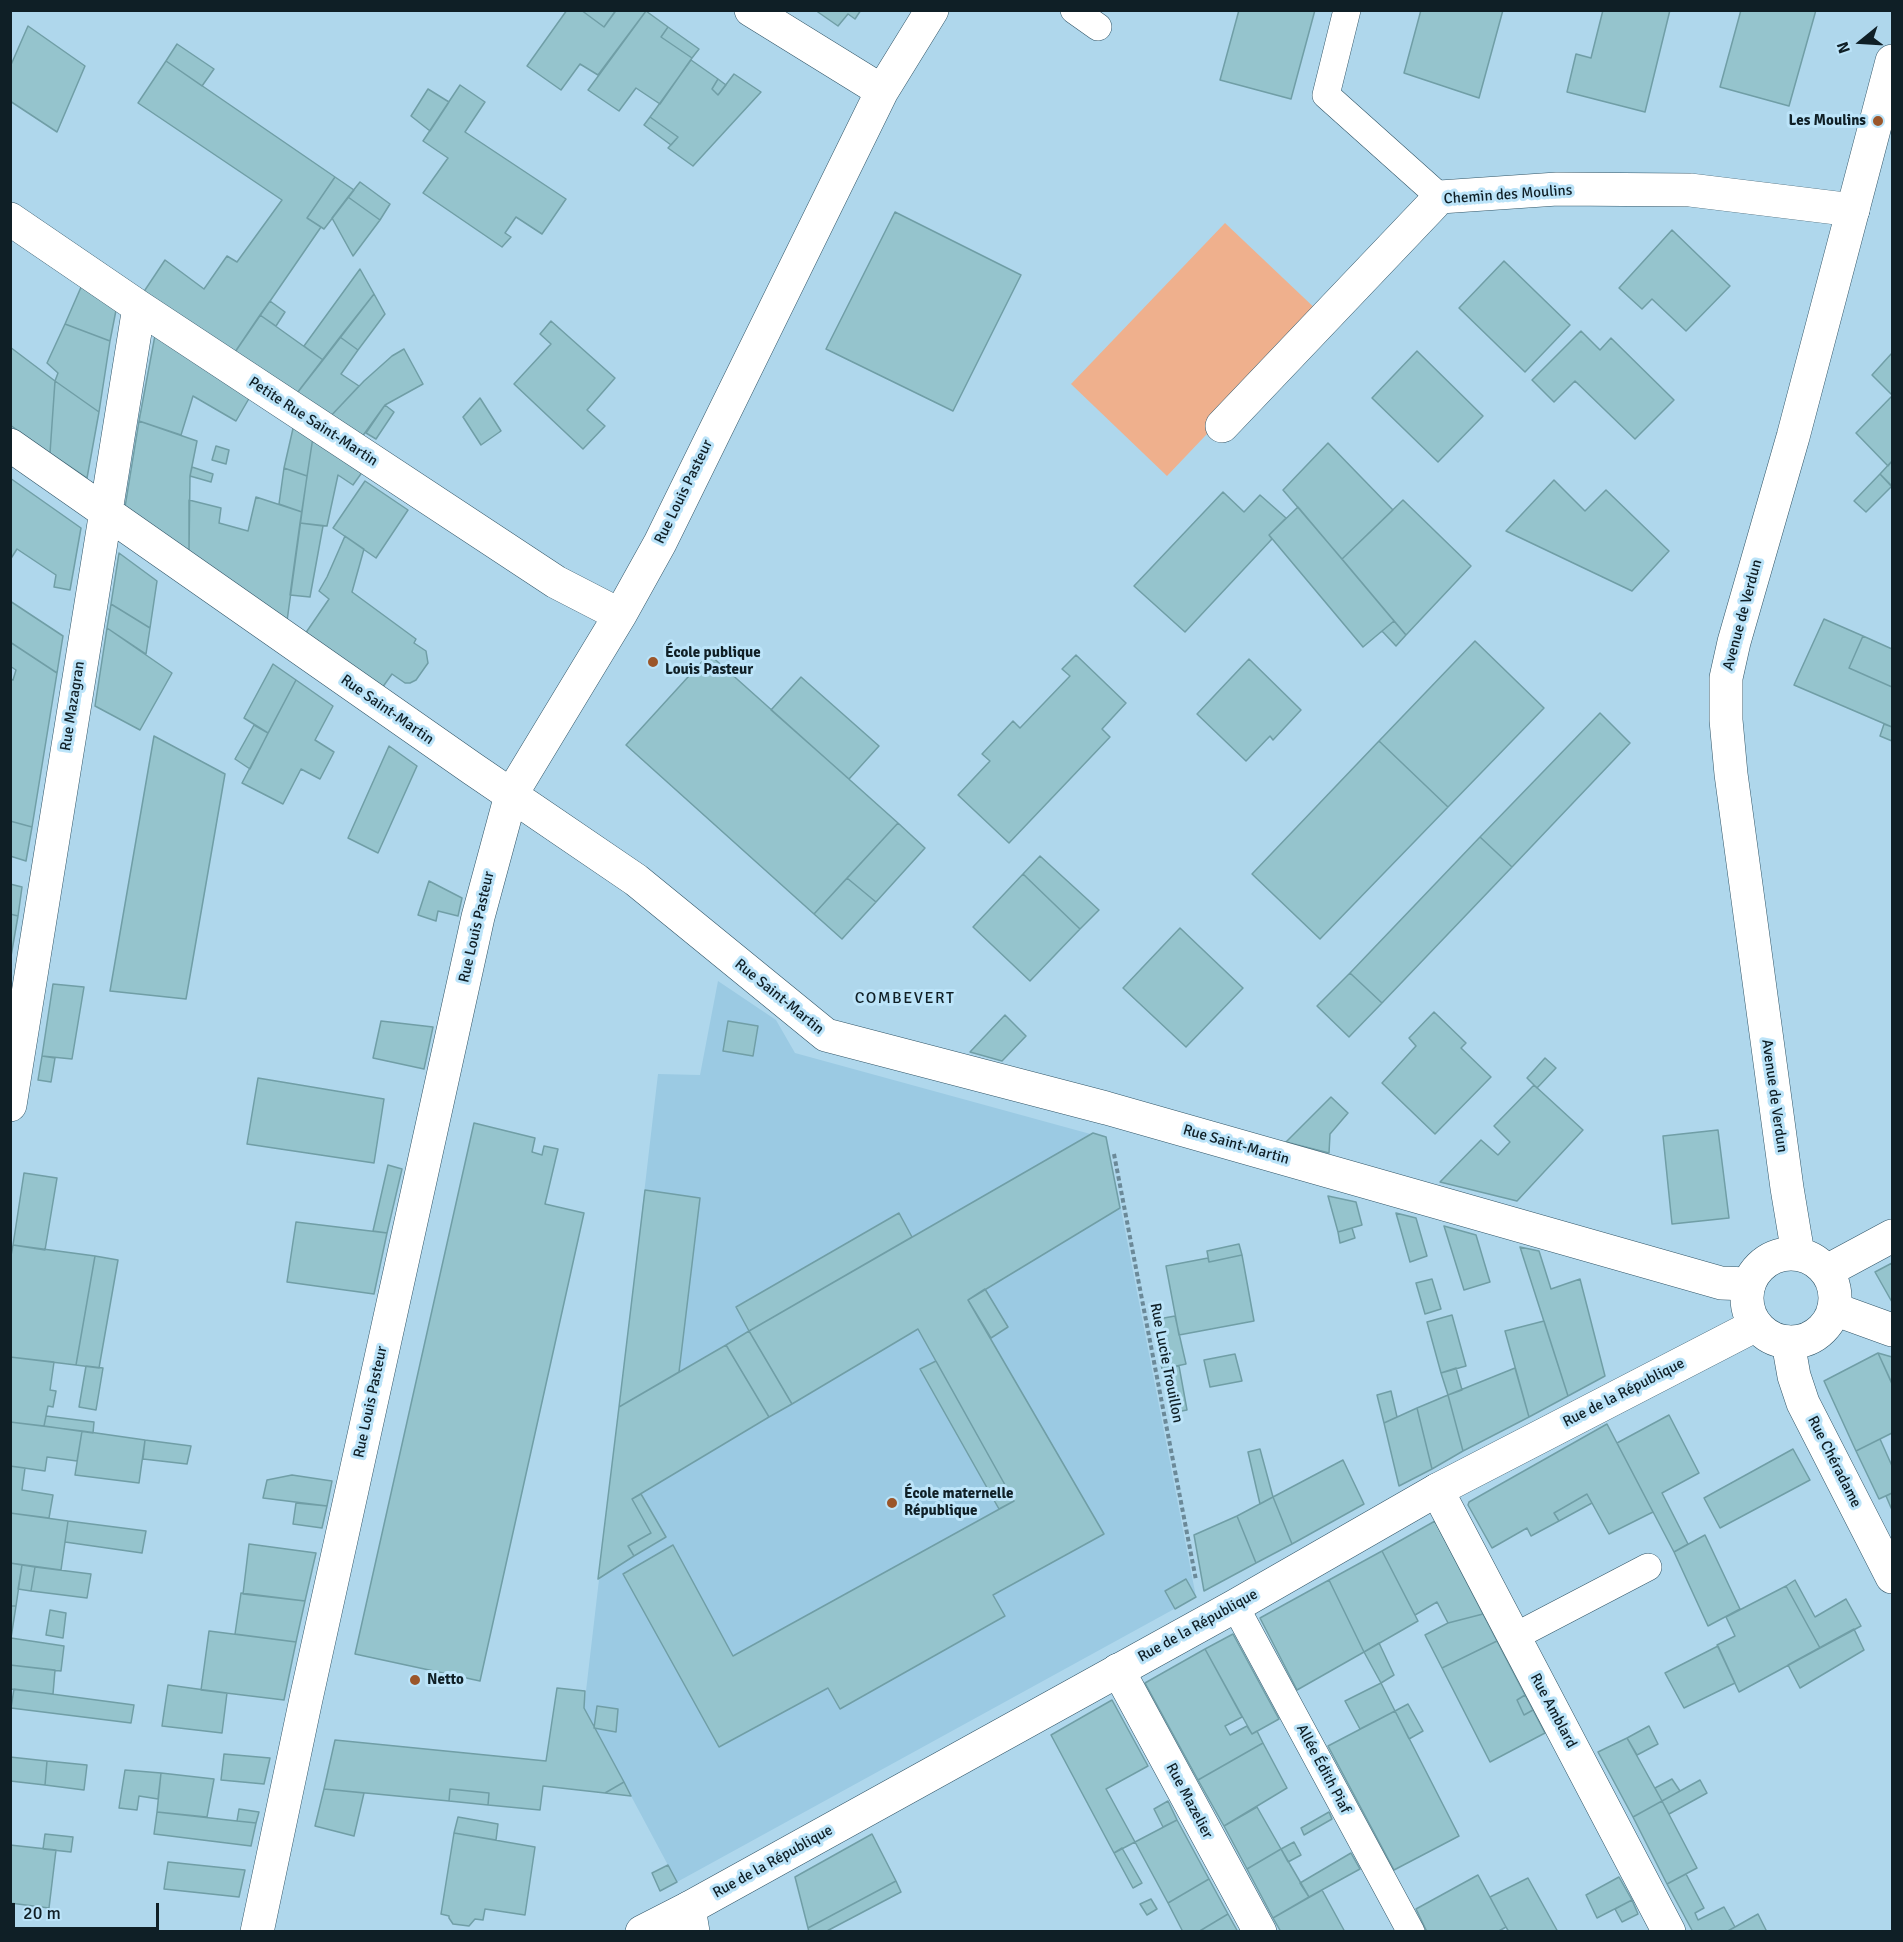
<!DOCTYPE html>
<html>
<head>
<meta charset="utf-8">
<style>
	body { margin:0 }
	#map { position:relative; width:1903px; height:1942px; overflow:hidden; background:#afd7ec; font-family:Signika,sans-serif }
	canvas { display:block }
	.frame { position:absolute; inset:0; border:12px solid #0f1f26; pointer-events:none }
	.north { position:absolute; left:1831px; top:12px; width:60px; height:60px; -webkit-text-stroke:4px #bce4f9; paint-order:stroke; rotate:252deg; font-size:16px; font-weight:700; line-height:24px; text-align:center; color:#0f1f26 }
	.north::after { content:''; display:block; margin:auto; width:21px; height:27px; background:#0f1f26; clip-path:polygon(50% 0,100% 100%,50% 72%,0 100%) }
	.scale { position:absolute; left:12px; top:1903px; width:147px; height:27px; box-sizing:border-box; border:3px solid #0f1f26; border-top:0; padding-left:8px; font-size:18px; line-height:21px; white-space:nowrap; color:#0f1f26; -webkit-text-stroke:4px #bce4f9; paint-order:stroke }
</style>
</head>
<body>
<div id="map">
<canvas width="1903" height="1942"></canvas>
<div class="frame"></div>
<div class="north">N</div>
<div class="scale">20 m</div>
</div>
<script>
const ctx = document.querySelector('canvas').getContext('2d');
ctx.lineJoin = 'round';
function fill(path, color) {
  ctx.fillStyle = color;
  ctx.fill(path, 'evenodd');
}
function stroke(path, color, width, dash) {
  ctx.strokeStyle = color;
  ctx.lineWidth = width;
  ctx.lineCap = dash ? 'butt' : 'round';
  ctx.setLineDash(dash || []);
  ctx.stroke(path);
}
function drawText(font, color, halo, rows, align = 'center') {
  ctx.font = font + ' Signika,sans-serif';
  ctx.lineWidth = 6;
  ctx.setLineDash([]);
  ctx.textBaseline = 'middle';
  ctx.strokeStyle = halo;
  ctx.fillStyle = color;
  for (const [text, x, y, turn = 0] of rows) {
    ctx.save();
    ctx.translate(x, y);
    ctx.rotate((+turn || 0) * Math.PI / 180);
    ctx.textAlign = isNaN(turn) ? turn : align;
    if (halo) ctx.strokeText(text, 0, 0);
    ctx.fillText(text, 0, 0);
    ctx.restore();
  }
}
fill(new Path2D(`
	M718,981l58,39 19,33 310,85 16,71 75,388 -519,285 -93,-174 74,-634 42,1z`), '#9bcae3');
fill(new Path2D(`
	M1225,223l96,91 -154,162 -96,-92z`), '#efb08d');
const building = new Path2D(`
	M567,10h14l23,17 12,-17 30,1 -48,64 -18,-11 -19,26 -34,-24z
	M581,10h33l1,2 -11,15z
	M815,10h46l-6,9 -7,-5 -10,12z
	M1239,10h76l-24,89 -71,-19z
	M1421,10h82l-24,88 -75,-25z
	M1603,10h67l-25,102 -78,-20 9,-38 15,4z
	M1741,10h75l-27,96 -69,-19z
	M646,11l22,16 -7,10 31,21 -32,46 -24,-16 -17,23 -31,-21z
	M28,26l57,40 -28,66 -47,-31v-34z
	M668,27l31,22 -7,9 -31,-21z
	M177,44l37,25 -12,17 -36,-25z
	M691,60l27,19 -6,10 6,6 16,-21 27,18 -68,74 -25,-18 10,-11 -28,-20z
	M166,61l169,116 -28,41 14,9 -88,128 -90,-62 22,-33 39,29 23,-33 10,6 45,-62 -144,-97z
	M718,79l8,6 -8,10 -6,-6z
	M460,85l25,17 -20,30 101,67 -24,35 -26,-17 -11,16 6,4 -9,10 -79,-54 25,-35 -25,-17z
	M428,89l21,13 -19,29 -19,-15z
	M650,117l28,20 -7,8 -27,-20z
	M335,177l19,13 -30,39 -17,-11z
	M360,182l30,22 -10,16 -32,-23z
	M348,197l32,23 -27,36 -21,-38z
	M895,212l126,63 -68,136 -127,-62z
	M1672,230l58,56 -44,45 -34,-32 -10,10 -23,-21z
	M1504,261l66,64 -45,47 -66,-64z
	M360,269l14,25 -51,66 -19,-14z
	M85,278l33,22 -8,41 -45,-17z
	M374,294l11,20 -27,36 -18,-13z
	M270,301l15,11 -9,14 -16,-11z
	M260,315l63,45 -29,37 -61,-42z
	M551,321l64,57 -28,32 18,16 -22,23 -69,-65 37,-40 -11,-10z
	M65,324l45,17 -11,71 -44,-31 3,-8 -11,-10z
	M156,330l95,65 -15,26 -43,-25 -12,39 -42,-14z
	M1581,331l19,19 11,-12 63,62 -39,39 -60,-58 -21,21 -22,-22z
	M340,337l18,13 -17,24 18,12 -32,34 -33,-23z
	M10,347l45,34 -5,72 -40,-28z
	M404,349l19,35 -38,21 -26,36 -32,-21 37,-39 28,-25z
	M1417,351l66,65 -45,46 -66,-64z
	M1892,353v42l-20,-20z
	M55,381l44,31 -12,66 -37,-25z
	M1892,396v65l-4,5 -32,-33z
	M480,398l21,33 -20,14 -18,-28z
	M385,405l9,7 -18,27 -10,-6z
	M139,421l58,20 -7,35 -1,76 -64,-45z
	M294,424l19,13 -6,39 -23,-8z
	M313,437l50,34 -10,14 -15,-10 -11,51 -27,-3z
	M1328,443l65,67 -51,49 -59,-69z
	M216,446l13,4 -3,14 -14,-4z
	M1892,461v26l-12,-13z
	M192,467l21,7 -2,8 -21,-6z
	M284,468l23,8 -5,36 -23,-8z
	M1880,474l12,12 -26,26 -12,-11z
	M10,478l71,50 -11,62 -16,-3 2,-12 -39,-26 -7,11z
	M1554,480l31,31 21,-21 63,61 -37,40 -126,-60z
	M365,481l43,29 -32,48 -43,-30z
	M1223,492l21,20 16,-17 26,23 -17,17 3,4 -87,93 -51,-46z
	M256,497l46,15 -15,109 -98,-69v-52l32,8 -2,15 29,8z
	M1403,500l68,66 -65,69 -64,-76z
	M1298,507l96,114 -31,26 -94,-112z
	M300,523l23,3 -13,71 -20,-2z
	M345,536l19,13 -12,43 64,47 -2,4 12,8 2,12 -12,17 -6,3h-5l-13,-9 -10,14 -77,-54 24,-35 -10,-8 8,-14z
	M119,553l38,28 -7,47 -39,-24z
	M10,601l53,35 -6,37 -47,-31z
	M111,604l39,24 -4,26 -39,-26z
	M1824,619l39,17 -14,32 43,19v40l-98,-42z
	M1394,621l12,14 -10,11 -14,-15z
	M107,628l65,45 -32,57 -45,-24z
	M1863,636l29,13v38l-43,-19z
	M1475,641l69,67 -96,99 -69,-66z
	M10,642l47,31 -25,154 -22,-6v-142l3,1 3,-10 -6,-4z
	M709,654l189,169 -84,91 -188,-169z
	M1076,655l50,48 -24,26 8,8 -101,106 -51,-48 32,-34 -8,-7 31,-33 7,7 50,-52 -8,-7z
	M1249,659l52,51 -28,30 -3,-4 -24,25 -49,-47z
	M273,664l23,16 -28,53 -24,-15z
	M801,677l78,69 -30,33 -78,-69z
	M296,680l37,26 -18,34 19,12 -14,27 -19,-10 -18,35 -41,-21z
	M1600,713l30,30 -118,124 -32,-30z
	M1884,724l8,3v14l-12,-5z
	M254,725l14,8 -18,36 -15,-10z
	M154,736l71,38 -39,225 -76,-8z
	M1379,741l69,66 -128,132 -68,-65z
	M389,746l28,20 -39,87 -30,-15z
	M10,821l22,6 -6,34 -16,-5z
	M898,823l27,25 -49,54 -29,-24z
	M1480,837l32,30 -130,136 -32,-30z
	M1040,856l59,54 -19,19 -57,-55z
	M1023,874l57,55 -50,52 -57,-54z
	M847,878l29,24 -34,37 -28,-25z
	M429,881l33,17 -4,18 -20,-5 -2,10 -18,-6z
	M10,884l12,3 -4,29 -8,-2z
	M10,914l8,2 -8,46z
	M1180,928l63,60 -57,59 -63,-59z
	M1350,973l32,30 -33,34 -32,-31z
	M53,984l31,3 -12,72 -30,-3z
	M1434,1012l32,31 -5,5 30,29 -56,57 -53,-51 34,-37 -7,-8z
	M1005,1015l21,21 -24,25 -32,-9z
	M381,1021l52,6 -9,42 -51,-11z
	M728,1021l30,5 -5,30 -30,-5z
	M42,1056l13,2 -4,24 -13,-2z
	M1545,1058l11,10 -19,20 -10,-10z
	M258,1078l126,21 -10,64 -127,-19z
	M1534,1085l49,45 -66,71 -77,-19 41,-42 17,15 12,-13 -16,-16z
	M1331,1097l17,16 -18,21 -1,19 -43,-11z
	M474,1123l61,15 -3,14 10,3 2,-9 14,3 -13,55 39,9 -104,468 -125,-27z
	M1718,1130l11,88 -57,6 -9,-88z
	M1093,1133l13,4 14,71 -152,92 136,234 -111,61 12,21 -165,93 -12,-21 -109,59 -96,-173 50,-29 60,111 281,-155 -96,-172 -126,75 -43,-73z
	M388,1165l14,4 -15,64 -14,-2z
	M24,1173l33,5 -12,72 -32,-5z
	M645,1190l55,8 -21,174 -60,35z
	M1328,1196l28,6 6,23 -24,7z
	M899,1213l13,24 -163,94 -13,-24z
	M1396,1213l20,5 11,38 -17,6z
	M296,1222l91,11 -13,61 -87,-12z
	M1444,1226l32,9 14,47 -26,8z
	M1352,1228l3,10 -15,5 -2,-11z
	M1239,1244l3,11 -33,7 -2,-11z
	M13,1245l82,11 -19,109 -66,-8v-96z
	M1520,1247l19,4 12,38 29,-10 25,97 -37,20z
	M1242,1255l12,66 -75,14 -13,-69 42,-8 1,4z
	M95,1256l23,4 -19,108 -23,-3z
	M1892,1263v39l-17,-30z
	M1432,1279l9,30 -16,5 -9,-31z
	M985,1289l23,38 -17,11 -23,-38z
	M1452,1315l14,51 -25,7 -14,-51z
	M1175,1316l11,48 -24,5 -9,-49z
	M1544,1321l24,75 -39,21 -24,-86z
	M749,1331l43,73 -23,13 -43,-72z
	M726,1345l43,72 -137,82 19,34 -23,13 6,10 -36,23 21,-172z
	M1878,1353l14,31v49l-36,18 -32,-70z
	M1878,1353l14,4v23l-1,1z
	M1235,1354l7,27 -32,6 -6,-27z
	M10,1357l44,5 -4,28 6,1 -3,16 -5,-1 -4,20 -34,-4z
	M936,1361l78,140 -15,8 -79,-140z
	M86,1366l17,2 -7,42 -17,-3z
	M1179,1366l8,44 -16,3 -9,-44z
	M1456,1368l6,22 -14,5 -7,-22z
	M1515,1368l14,49 -66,34 -15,-56z
	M1391,1391l6,26 -13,6 -7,-28z
	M1448,1395l15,56 -31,18 -15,-61z
	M1417,1408l15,61 -33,17 -15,-63z
	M1669,1415l30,58 -37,20 26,51 -14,8 -57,-109z
	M46,1416l48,6 -1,11 -49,-7z
	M10,1422l72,9 -5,30 -30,-4 -2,14 -35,-5z
	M1607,1424l46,88 -44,22 -22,-40 -33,19 5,8 -28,15 -4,-8 -35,20 -24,-43 1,-3z
	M82,1431l63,9 -6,43 -64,-8z
	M1880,1439l12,27v27l-13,6 -23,-48z
	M145,1440l46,6 -4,18 -44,-5z
	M1260,1449l13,48 -13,7 -12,-52z
	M1793,1449l17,31 -90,48 -16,-30z
	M1343,1460l21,44 -72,40 -19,-47z
	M10,1466l15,2 -3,22 31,5 -4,23 -39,-5z
	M292,1475l40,6 -5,25 -64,-8 4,-18z
	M1892,1493v17l-6,-14z
	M641,1494l25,43 -32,19 -6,-10 23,-13 -19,-34z
	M1587,1494l5,9 -33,18 -5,-8z
	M1273,1497l19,47 -36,19 -19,-47z
	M296,1503l31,3 -5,22 -29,-4z
	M10,1513l58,8 -7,49 -51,-7z
	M1237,1516l19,47 -52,28 -10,-56z
	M68,1521l78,10 -4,22 -77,-11z
	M1435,1521l48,93 -35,9 -11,-21 -22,13 -33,-64z
	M1705,1535l35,74 -32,17 -34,-74z
	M249,1544l67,9 -11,48 -62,-7z
	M1382,1551l36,70 -54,31 -35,-72z
	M10,1563l12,2 -6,41h-6z
	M22,1565l13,2 -4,24 -13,-2z
	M35,1567l56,7 -4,24 -56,-7z
	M1186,1579l10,18 -21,12 -10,-18z
	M1329,1580l35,72 -67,38 -37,-72z
	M1795,1580l20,37 31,-18 15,27 -41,22 -34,-62z
	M1786,1586l34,62 -81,44 -22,-47 18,-9 -9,-19z
	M241,1593l64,8 -9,41 -61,-8z
	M10,1606h6l-5,32 53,8 -3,25 -51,-6z
	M50,1610l16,3 -3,25 -17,-3z
	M1483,1614l14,27 -55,27 -17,-33 23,-12z
	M1854,1629l10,21 -64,38 -12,-23z
	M209,1631l87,11 -12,58 -83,-10z
	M1233,1634l46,85 -27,15 -47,-85z
	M1497,1641l28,54 -8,5 7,15 9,-5 12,23 -55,29 -48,-94z
	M1379,1643l15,32 -13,8 -17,-31z
	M1718,1646l17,37 -51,25 -19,-35z
	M1205,1649l37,68 -17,9 5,9 17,-9 5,8 5,-3 6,12 -65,37 -53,-97z
	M10,1665l45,5 -2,24 -43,-5z
	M1381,1683l14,28 -35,18 -15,-28z
	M168,1685l59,8 -5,40 -60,-7z
	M557,1688l28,3 -1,17 40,74 -19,11 -62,-7 -3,24 -52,-5 1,-12 -39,-4 -1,12 -125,-12 11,-49 211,21z
	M14,1689l120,16 -3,18 -120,-15z
	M1525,1695l8,15 -9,5 -7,-15z
	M1112,1700l36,66 -42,23 29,53 -21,11 -63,-118z
	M1408,1704l15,27 -14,8 -14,-28z
	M597,1706l21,3 -2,23 -22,-4z
	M1395,1711l64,125 -65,34 -66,-124z
	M1649,1726l9,18 -21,11 -10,-17z
	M1627,1738l35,63 -29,16 -35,-65z
	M1263,1743l24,45 -63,38 -26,-46z
	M224,1754l46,4 -6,26 -43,-4z
	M10,1757l37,4 -2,24 -35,-4z
	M47,1761l40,4 -3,25 -39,-5z
	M125,1770l36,3 -3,26 -19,-3 -2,14 -18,-2z
	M161,1773l53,6 -7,38 -50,-5z
	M1672,1779l8,12 -18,10 -7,-13z
	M1700,1780l7,13 -38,21 -7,-13z
	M624,1782l7,14 -26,-3z
	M324,1789l40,4 -10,43 -39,-10z
	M450,1789l39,4 -1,12 -39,-4z
	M1168,1801l9,19 -14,7 -9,-18z
	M1662,1801l35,67 -30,16 -34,-67z
	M1257,1807l24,42 -34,20 -23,-43z
	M239,1809l20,3 -3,11 -19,-2z
	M157,1812l80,9 19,2 -5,23 -97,-12z
	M1329,1812l3,7 -28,16 -3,-7z
	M458,1817l40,7 -2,16 -42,-7z
	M1177,1820l32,59 -41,24 -33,-61z
	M454,1833l81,14 -10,68 -40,-6 -2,11 -8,-1 -6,7 -16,-2 -4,-6v-2l-8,-2z
	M45,1834l28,3 -2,15 -28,-3z
	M872,1834l24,47 -88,47 -13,-51z
	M1294,1842l7,13 -13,7 -7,-13z
	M10,1845l46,5 -7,58 -39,-5z
	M1122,1848l20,35 -9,5 -19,-35z
	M1281,1849l28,48 -36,21 -26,-49z
	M1351,1853l9,16 -51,28 -9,-14z
	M168,1862l77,8 -6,27 -75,-8z
	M668,1865l9,17 -17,9 -8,-18z
	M1686,1874l18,34 -9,5 3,7 26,-13 11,20 -9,5h-33l-26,-48z
	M1478,1875l28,52 -9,5h-70l-11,-23z
	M1619,1877l13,23 -35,18 -11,-23z
	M1528,1878l30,54h-49l-3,-5 -16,-30z
	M1209,1879l19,35 -30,18h-15l-15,-29z
	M896,1881l5,11 -76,40h-16l-1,-4z
	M1322,1890l23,42h-64l-8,-14z
	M1151,1899l6,10 -10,6 -7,-11z
	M1632,1900l6,14 -16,8 -7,-13z
	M1228,1914l10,18h-40z
	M1758,1914l9,18h-41l9,-5z`);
fill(building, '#95c4cd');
stroke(building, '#709ea6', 1.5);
const service = new Path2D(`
	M1074,10l24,17
	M1347,10l-21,85 114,102
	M1235,1606l176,326
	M1514,1637l134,-70`);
const minor = new Path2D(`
	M751,10l131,81
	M10,219l129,88 417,275 64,33
	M1222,426l218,-229 117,-8 133,1 163,20
	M10,445l463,324 163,111 190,155 280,73 615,175 28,1
	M10,1105l129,-798
	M1827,1271l65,-35
	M1834,1309l58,21
	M1788,1342l6,34 9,27 89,174
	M1437,1490l232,442
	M1118,1670l142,262
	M689,1908l4,24
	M257,1932l49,-233 172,-782 33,-122 109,-180 40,-72 222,-452 50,-81`);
const tertiary = new Path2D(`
	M1747 1298a44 44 0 1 1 88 0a44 44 0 1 1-88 0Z
	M1798,1254l-11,-66 -56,-414 -5,-54v-42l8,-36 59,-205 99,-376
	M642,1932l47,-24 546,-302 202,-116 319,-165`);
stroke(service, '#315567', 28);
stroke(minor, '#315567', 34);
stroke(tertiary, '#315567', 34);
stroke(new Path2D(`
	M1114,1154l82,426`), '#6b8998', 4, [4.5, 3]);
stroke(service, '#fff', 27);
stroke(minor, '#fff', 33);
stroke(tertiary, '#fff', 33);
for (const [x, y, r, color] of [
	[1878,121,6,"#9b562a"],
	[653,662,6,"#9b562a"],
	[892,1503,6,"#9b562a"],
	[415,1680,6,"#9b562a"]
]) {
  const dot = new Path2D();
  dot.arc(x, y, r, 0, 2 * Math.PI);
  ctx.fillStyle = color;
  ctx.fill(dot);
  stroke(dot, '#bce4f9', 2);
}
drawText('bold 15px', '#0f1f26', '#bce4f9', [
	["Les Moulins",1866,121,"right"],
	["École publique",665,653],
	["Louis Pasteur",665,670],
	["École maternelle",904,1494],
	["République",904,1511],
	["Netto",427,1680]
], 'left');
drawText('15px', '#0f1f26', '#bce4f9', [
	["Chemin des Moulins",1508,195,-4],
	["Petite Rue Saint-Martin",313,422,33],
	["Rue Louis Pasteur",684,492,-64],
	["Avenue de Verdun",1743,615,-75],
	["Rue Mazagran",73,706,-81],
	["Rue Saint-Martin",387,710,35],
	["Rue Louis Pasteur",477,927,-77],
	["Rue Saint-Martin",779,997,39],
	["Avenue de Verdun",1774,1096,82],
	["Rue Saint-Martin",1236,1145,16],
	["Rue Lucie Trouillon",1166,1363,79],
	["Rue de la République",1624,1393,-27],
	["Rue Louis Pasteur",371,1402,-78],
	["Rue Chéradame",1834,1462,63],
	["Rue de la République",1198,1626,-29],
	["Rue Amblard",1553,1711,62],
	["Allée Édith Piaf",1323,1769,62],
	["Rue Mazelier",1189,1801,62],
	["Rue de la République",773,1862,-29]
]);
ctx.letterSpacing = '1.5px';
drawText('16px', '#0f1f26', '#bce4f9', [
	["COMBEVERT",905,999]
]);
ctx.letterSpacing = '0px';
</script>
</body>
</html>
